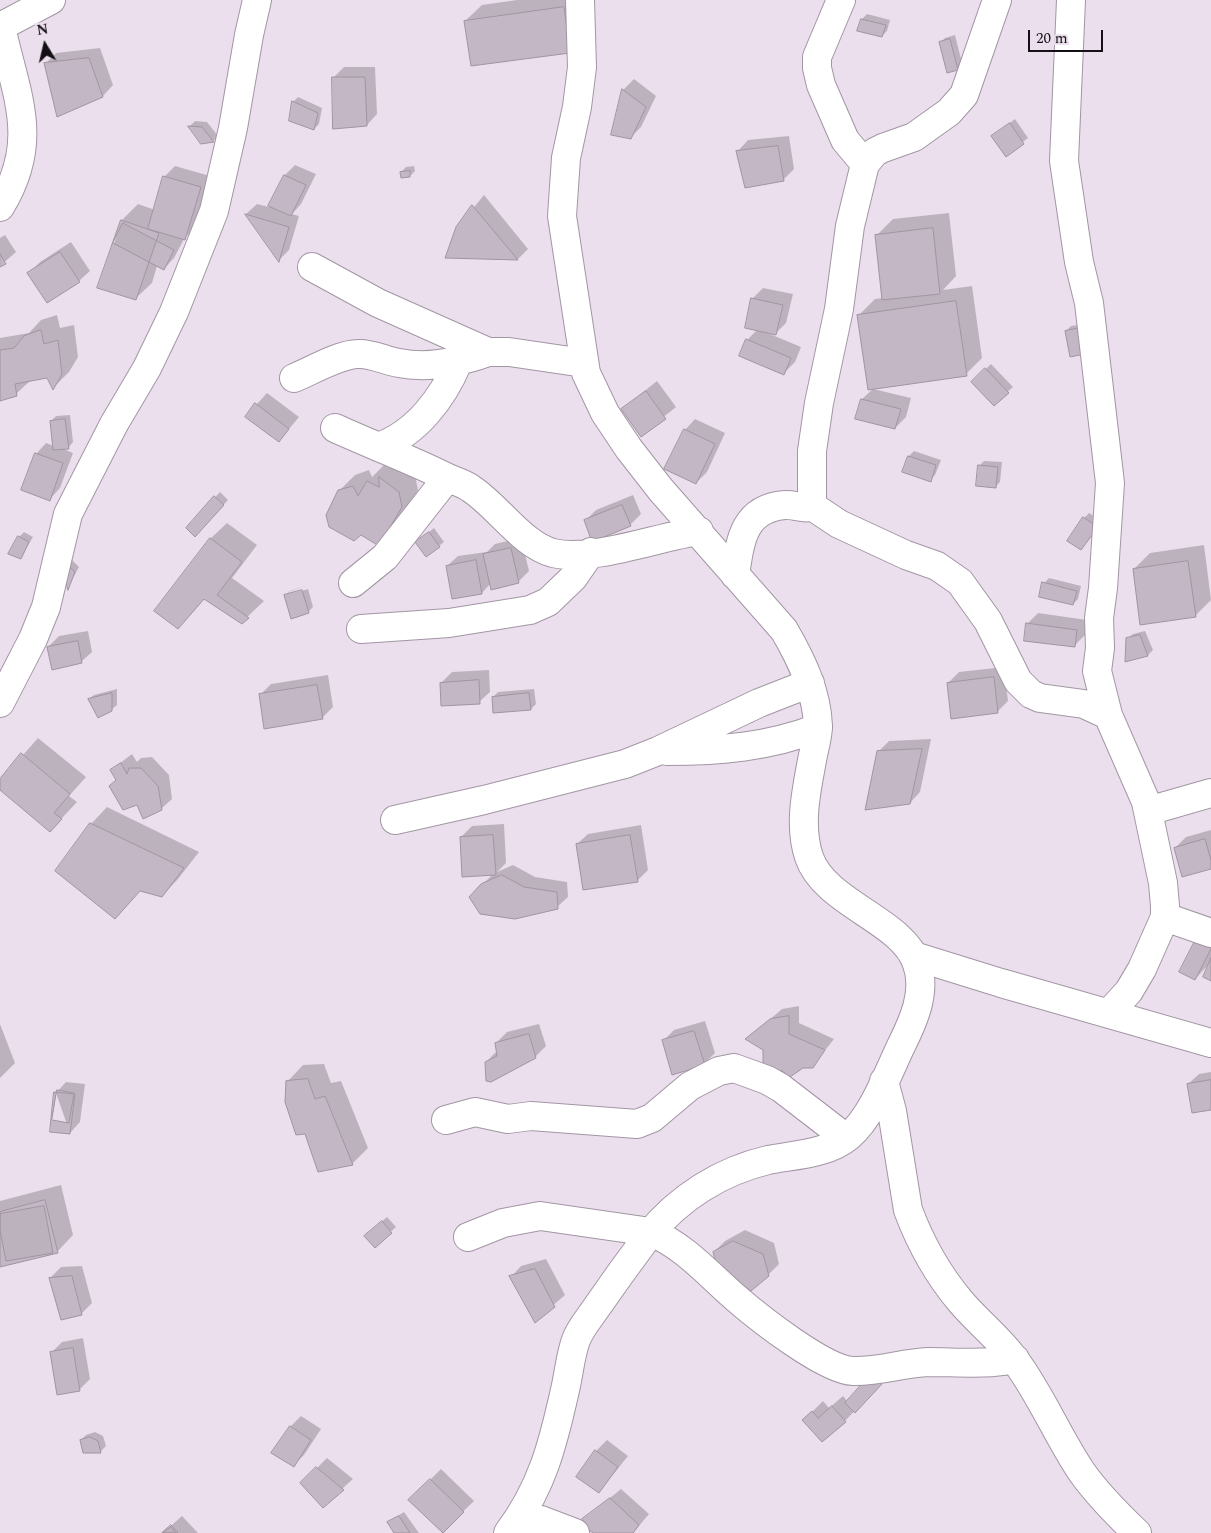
<!DOCTYPE html>
<html>
<head>
<meta charset="utf-8">
<style>
	body { margin:0 }
	#map { position:relative; width:1211px; height:1533px; overflow:hidden; background:#ecdfed; font-family:Spectral,serif }
	canvas { display:block }
	.north { position:absolute; left:20px; top:20px; width:50px; height:50px; -webkit-text-stroke:4px #ecdfed; paint-order:stroke; rotate:351deg; font-size:14px; font-weight:700; line-height:20px; text-align:center; color:#141015 }
	.north::after { content:''; display:block; margin:auto; width:18px; height:22px; background:#141015; clip-path:polygon(50% 0,100% 100%,50% 72%,0 100%) }
	.scale { position:absolute; left:1028px; top:30px; width:75px; height:22px; box-sizing:border-box; border:2px solid #141015; border-top:0; padding-left:6px; font-size:15px; line-height:18px; white-space:nowrap; color:#141015; -webkit-text-stroke:4px #ecdfed; paint-order:stroke }
</style>
</head>
<body>
<div id="map">
<canvas width="1211" height="1533"></canvas>
<div class="north">N</div>
<div class="scale">20 m</div>
</div>
<script>
const ctx = document.querySelector('canvas').getContext('2d');
ctx.lineJoin = 'round';
function fill(path, color) {
  ctx.fillStyle = color;
  ctx.fill(path, 'evenodd');
}
function stroke(path, color, width, dash) {
  ctx.strokeStyle = color;
  ctx.lineWidth = width;
  ctx.lineCap = dash ? 'butt' : 'round';
  ctx.setLineDash(dash || []);
  ctx.stroke(path);
}
fill(new Path2D(`
	M517,0h64l-12,52 -104,-31 17,-16z
	M867,14l23,6 -3,11 -5,5 -20,-17z
	M955,35l7,28 -5,5 -17,-25 5,-5z
	M100,48l13,37 -10,11 -45,19 -12,-52 10,-10z
	M344,67h31l2,47 -10,11 -34,-47z
	M634,79l22,17 -15,31 -11,11 -17,-4 10,-44z
	M298,97l24,11 -3,16 -5,5 -21,-27z
	M1015,119l13,19 -22,17 -13,-19z
	M195,121l12,1 11,14 -5,5 -12,2 -11,-17z
	M789,136l5,33 -11,11 -45,-29 10,-11z
	M295,165l21,9 -15,30 -9,10 7,2 -10,34 -10,10 -33,-46 11,-10 12,3 16,-32z
	M175,166l35,10 -15,51 -11,12 -10,19 -10,11 -7,-3 -5,17 -17,16 -36,-12 23,-67 16,-16 17,6 9,-33z
	M414,166l1,5 -5,5 -9,-4 5,-5z
	M484,195l44,54 -10,10 -71,-2 10,-29z
	M949,213l7,63 -13,14 29,-4 10,72 -16,16 -107,-59 16,-16 8,-1 -7,-62 17,-17z
	M5,235l11,17 -16,14v-28z
	M71,242l19,29 -11,10 -50,-8 11,-11z
	M763,288l30,6 -7,29 -10,10 -11,-1 36,15 -6,15 -11,11 -37,-33 11,-11 -6,-30z
	M57,315l3,13 14,-3 4,32 -9,15 -16,16 -5,-11 -17,3 -15,14 -16,6v-62l29,-5 12,-13z
	M1090,323l5,24 -29,-16 5,-5z
	M991,364l22,23 -19,17 -22,-22z
	M657,381l19,26 -35,28 -19,-26z
	M873,389l38,9 -5,19 -11,11 -38,-10 5,-19z
	M267,393l32,24 -20,24 -33,-25z
	M70,415l3,27 -5,6h-7l12,5 -13,35 -10,11 -14,-45 10,-11 8,3 -3,-25 5,-5z
	M695,419l30,14 -18,39 -11,11 -11,-53z
	M914,451l27,9 -6,15 -5,5 -26,-9 5,-15z
	M396,461l19,14 3,15 -23,38 -17,16 -39,-53 16,-16 14,-5 3,7 12,-12 5,3z
	M984,461l18,1 -2,20 -5,5 -16,-21z
	M220,492l8,8 -28,30 -13,-3z
	M633,495l8,19 -11,11 -45,-4 11,-11z
	M1089,513l13,8 -21,28 3,-31z
	M227,523l30,22 -25,33 32,23 -22,21 -37,-24 -27,29 32,-88z
	M434,528l10,14 -5,4 -23,-4z
	M24,532l9,5 -12,20 -2,-20z
	M521,538l8,33 -11,11 -27,1 -9,10 -35,-27 11,-10 29,-4 8,-8z
	M1204,545l7,55 -16,16 -61,-47 16,-16z
	M67,555l12,12 -11,20z
	M1049,578l32,8 -3,13 -5,5 -29,-21z
	M307,585l-18,7v3l19,-6 5,18 -5,5 -23,-16 5,-5z
	M1038,613l49,7 -2,15 -11,11 -47,-22z
	M88,631l4,21 -11,10 -33,-15 11,-11z
	M1145,631l8,19 -5,5 -22,5 1,-21 6,-5z
	M1004,667l4,34 -11,11 -49,-29 11,-11z
	M489,670l1,22 -11,10 -38,-19 11,-11z
	M328,675l5,32 -11,11 -62,-23 11,-11z
	M117,689v16l-6,5 -22,-11 5,-4z
	M534,689l2,15 -5,5 -38,-12 5,-5z
	M38,738l48,39 -17,19 8,6 -27,29 -50,-42v-8z
	M931,739l-11,53 -10,11 -32,-51 11,-11z
	M132,754l5,8 4,-4 11,-1 17,18 3,24 -11,10 -44,-30 -6,-9z
	M107,807l92,45 -21,27 -16,17 -71,-72z
	M504,824l2,39 -9,9 16,-7 22,12 32,5 1,15 -11,10 -75,-22 11,-11 -32,-37 11,-11z
	M641,825l7,45 -11,11 -60,-37 11,-10z
	M1211,830v37l-36,-19 11,-11z
	M1211,928v51l-2,-15 -14,15z
	M799,1006v17l35,16 -22,28 -28,4 -7,7 -18,-11 5,-5 1,-13 -18,-10 35,-30z
	M705,1021l10,32 -11,11 -41,-23 11,-11z
	M0,1024l15,39 -15,15z
	M539,1024l7,22 -11,11 -49,5 11,-11 -1,-8 11,-11z
	M324,1064l7,19 10,-2 27,67 -16,16 -65,-82 16,-17z
	M1211,1072v36l-23,-24 11,-10z
	M66,1082l19,2 -5,38 -10,11 -14,-40z
	M61,1185l12,50 -16,17 -57,14v-65z
	M387,1217l9,10 -21,19 -4,-15z
	M745,1230l29,13 5,21 -11,11 -54,-23 11,-11z
	M546,1259l19,36 -30,26 -24,-44 10,-11z
	M82,1266l10,37 -11,11 -31,-36 11,-11z
	M83,1338l7,41 -11,11 -28,-37 11,-11z
	M886,1378l-41,43 -41,-1 19,-19 6,7 14,-12 5,6z
	M301,1416l20,13 -17,26 -11,11 -3,-39z
	M95,1432l8,4 3,10 -5,5 -20,-11 5,-5z
	M607,1440l21,16 -29,36 -3,-41z
	M327,1458l26,21 -30,27 -21,-23z
	M441,1469l33,32 -32,31 -32,-32z
	M621,1489l28,25 -16,19h-37l-12,-14z
	M404,1512l15,21h-24l-7,-11z
	M182,1516l16,17h-35z`), '#0003');
const building = new Path2D(`
	M564,7l6,46 -99,13 -7,-45z
	M861,19l25,6 -4,12 -25,-6z
	M950,39l8,31 -11,3 -8,-31z
	M89,58l14,39 -46,20 -13,-54z
	M332,77h33l2,49 -34,3z
	M622,89l24,18 -15,32 -20,-4z
	M292,101l26,12 -4,17 -25,-9z
	M1010,123l14,21 -18,13 -15,-21z
	M188,126l14,1 12,15 -13,2z
	M778,146l6,35 -39,7 -9,-37z
	M410,171v6l-9,1 -1,-6z
	M284,175l22,10 -15,31 -23,-10z
	M163,176l38,11 -16,53 -37,-11z
	M472,205l46,55 -73,-2 11,-31z
	M245,214l44,13 -10,35z
	M121,220l38,13 -23,67 -39,-12z
	M123,223l51,27 -10,20 -51,-27z
	M933,228l7,66 -58,6 -7,-65z
	M60,252l20,30 -33,21 -20,-30z
	M0,254l6,10 -6,3z
	M751,298l32,7 -7,30 -31,-7z
	M956,301l11,75 -99,14 -11,-75z
	M1085,327l5,26 -20,4 -5,-26z
	M41,330l3,14 14,-4 4,34 -9,16 -6,-12 -32,6 2,12 -17,5v-51l14,-2 10,-12z
	M746,339l45,19 -7,17 -45,-19z
	M985,368l24,25 -15,13 -23,-24z
	M646,391l20,28 -25,18 -20,-28z
	M861,399l40,10 -6,20 -40,-10z
	M255,403l34,26 -10,13 -34,-25z
	M65,419l4,30 -16,1 -3,-29z
	M684,429l31,15 -19,40 -32,-15z
	M35,453l28,10 -13,38 -29,-11z
	M908,456l28,9 -5,17 -29,-10z
	M978,465l20,2 -2,21 -20,-2z
	M379,477l20,15 3,15 -23,39 -18,-11 -7,6 -25,-14 -3,-12 12,-25 15,-4 5,10 9,-15 12,6z
	M214,496l10,9 -29,32 -9,-9z
	M622,505l9,21 -39,16 -8,-22z
	M1083,517l15,10 -17,23 -14,-9z
	M429,532l11,15 -14,10 -11,-15z
	M18,536l11,6 -8,17 -13,-5z
	M210,538l32,24 -25,33 32,23 -7,6 -38,-25 -26,30 -24,-18z
	M511,548l8,35 -28,7 -8,-36z
	M61,559l14,13 -7,18z
	M476,560l6,34 -30,5 -6,-33z
	M1188,561l8,56 -56,8 -7,-56z
	M1042,582l35,9 -4,14 -34,-8z
	M302,590l7,23 -18,6 -7,-24z
	M1026,623l51,7 -2,17 -51,-6z
	M1140,635l8,21 -23,6 1,-24z
	M78,641l4,22 -30,7 -5,-23z
	M994,677l4,36 -47,6 -4,-36z
	M479,680l1,24 -39,2 -1,-23z
	M317,685l6,34 -59,10 -5,-35z
	M112,693v18l-14,7 -10,-19z
	M529,693l2,17 -38,3 -1,-16z
	M922,749l-12,55 -45,6 12,-59z
	M21,753l49,41 -16,19 8,6 -12,13 -50,-42v-11z
	M121,763l6,11 2,-6h12l17,18 4,24 -19,9 -6,-14 -14,5 -14,-24 7,-6 -6,-10z
	M90,823l94,45 -22,29 -22,-6 -25,28 -60,-48z
	M493,835l3,40 -34,2 -2,-40z
	M630,835l8,47 -55,8 -7,-46z
	M1205,839l6,21v9l-29,8 -8,-29z
	M502,875l22,12 33,5 1,17 -43,10 -35,-5 -11,-17 12,-13z
	M1197,937l14,6v6l-16,31 -16,-8z
	M1211,958v23l-8,-4z
	M789,1016v18l36,16 -12,18h-10l-13,9 -9,-7 -4,9 -14,-15v-14l-18,-11 25,-20z
	M694,1031l11,34 -33,10 -10,-35z
	M529,1034l7,24 -45,24 -5,-1 -1,-19 12,-6 -2,-13z
	M308,1079l7,20 10,-3 28,69 -35,7 -13,-38 -9,1 -11,-33 1,-21z
	M1211,1080v30l-19,3 -5,-29z
	M57,1090l17,3 -5,30 -17,-3z
	M54,1092l21,2 -5,40 -20,-2z
	M45,1200l13,53 -58,14v-55z
	M44,1206l9,47 -47,8 -6,-31v-16z
	M382,1221l10,12 -17,15 -11,-12z
	M733,1241l30,13 6,22 -18,15 -33,-22 -5,-17z
	M535,1269l20,38 -20,16 -26,-47z
	M72,1276l10,39 -21,5 -12,-42z
	M73,1348l7,43 -23,4 -7,-43z
	M871,1374l11,10 -27,29 -10,-10z
	M832,1406l14,16 -24,20 -20,-22 10,-9 6,7z
	M290,1426l21,14 -17,27 -23,-14z
	M90,1437l8,4 3,12h-18l-3,-13z
	M595,1450l23,17 -19,26 -23,-16z
	M316,1467l28,23 -21,18 -23,-25z
	M430,1479l34,33 -21,21 -35,-33z
	M610,1498l29,27 -6,8h-40l-4,-3 -7,-11z
	M399,1516l11,17h-16l-7,-11z
	M171,1525l7,8h-16z
	M171,1527l5,6h-13z`);
fill(building, '#c4b7c5');
stroke(building, '#a094a1', 1);
const minor = new Path2D(`
	M841,0l-24,57v11l4,17 24,55 20,24
	M1071,0l-7,161 15,101 10,41 21,180 -7,105 -4,30 1,30 -3,23 11,44 38,87 17,81 2,23v11l-23,52 -13,22 -20,22
	M0,27l51,-27
	M0,207c41,-67 16,-111 1,-180
	M312,267l66,36 110,49h21l75,11
	M294,378c17,-7 46,-24 64,-24 13,-1 28,7 41,9 30,6 61,-1 89,-11
	M335,428c37,17 75,31 111,49 8,4 17,6 24,11 27,17 52,57 83,65 39,9 104,-16 146,-22
	M378,447c38,-13 65,-49 80,-85
	M812,506v-55l7,-48 20,-94 11,-83 15,-62 10,-12 8,-4 31,-11 35,-25 15,-17 33,-95
	M735,575c5,-33 8,-67 50,-70 8,-1 19,5 27,1l27,18 67,31 31,11 23,16 28,39 30,60 13,13 9,4 44,6 24,11
	M353,583l32,-26 62,-79
	M361,629l88,-6 81,-13 18,-8 25,-24 18,-26
	M0,703l33,-64 13,-32 22,-93 46,-90 33,-56 27,-56 40,-101 19,-83 16,-93 8,-35
	M667,751c53,0 101,-4 151,-23
	M1148,811l63,-18
	M395,820l89,-20 141,-36 33,-13 101,-48 51,-20
	M1165,917l46,16
	M914,956l87,27 210,60
	M884,1081l8,30 16,99c12,32 31,66 53,92 17,20 39,37 54,58 26,35 42,75 66,111 16,23 36,43 56,62
	M446,1120l29,-8 33,7 23,-3 106,8 15,-6 38,-32 29,-15 15,-3 33,12 14,8 65,50
	M468,1237l35,-14 37,-7 111,16c35,15 58,43 86,67 22,19 88,71 116,72 25,1 50,-8 75,-9 29,0 58,3 87,-3
	M515,1524l26,-4 34,13
	M508,1533c34,-45 45,-89 57,-143 4,-16 5,-34 11,-50 4,-11 12,-20 18,-29 18,-26 36,-51 54,-75 30,-38 73,-65 120,-76 25,-5 60,-6 81,-24 23,-19 39,-63 52,-90 12,-24 26,-54 16,-82 -14,-44 -92,-60 -108,-107 -11,-33 -2,-69 4,-102 2,-9 5,-20 5,-29 -1,-34 -17,-67 -34,-96l-123,-140 -32,-41 -24,-36 -19,-40 -24,-157 4,-58 11,-51 5,-40 -2,-67`);
stroke(minor, '#a296a4', 30);
stroke(minor, '#fff', 28);
</script>
</body>
</html>
